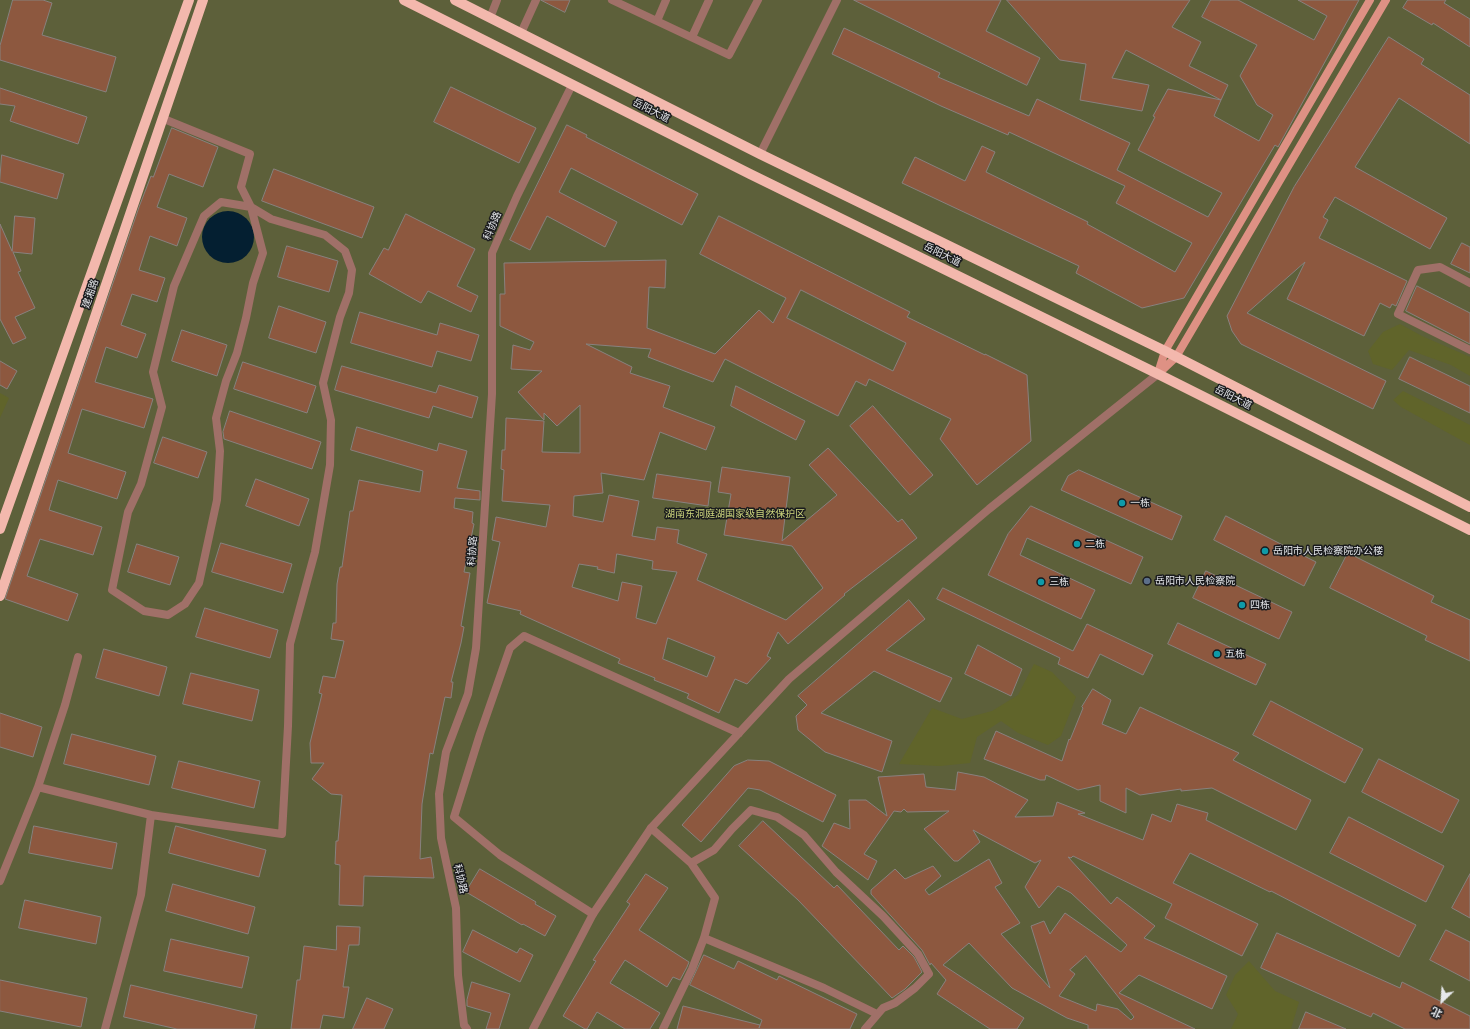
<!DOCTYPE html>
<html>
<head>
<meta charset="utf-8">
<style>
	body { margin:0 }
	#map { position:relative; width:1470px; height:1029px; overflow:hidden; background:#313439; font-family:"DejaVu Sans","Noto Sans SC",sans-serif }
	canvas { display:block }
	.north { position:absolute; left:1422px; top:981px; width:40px; height:40px; -webkit-text-stroke:3px #1a1b1e; paint-order:stroke; rotate:205deg; font-size:11px; font-weight:700; line-height:16px; text-align:center; color:#e6e8eb }
	.north::after { content:''; display:block; margin:auto; width:14px; height:18px; background:#e6e8eb; clip-path:polygon(50% 0,100% 100%,50% 72%,0 100%) }
</style>
</head>
<body>
<div id="map">
<canvas width="1470" height="1029"></canvas>
<div class="north">北</div>
</div>
<script>
const ctx = document.querySelector('canvas').getContext('2d');
ctx.lineJoin = 'round';
function fill(path, color) {
  ctx.fillStyle = color;
  ctx.fill(path, 'evenodd');
}
function stroke(path, color, width, dash) {
  ctx.strokeStyle = color;
  ctx.lineWidth = width;
  ctx.lineCap = dash ? 'butt' : 'round';
  ctx.setLineDash(dash || []);
  ctx.stroke(path);
}
function drawText(font, color, halo, rows, align = 'center') {
  ctx.font = font + ' "DejaVu Sans","Noto Sans SC",sans-serif';
  ctx.lineWidth = 3;
  ctx.setLineDash([]);
  ctx.textBaseline = 'middle';
  ctx.strokeStyle = halo;
  ctx.fillStyle = color;
  for (const [text, x, y, turn = 0] of rows) {
    ctx.save();
    ctx.translate(x, y);
    ctx.rotate((+turn || 0) * Math.PI / 180);
    ctx.textAlign = isNaN(turn) ? turn : align;
    if (halo) ctx.strokeText(text, 0, 0);
    ctx.fillText(text, 0, 0);
    ctx.restore();
  }
}
fill(new Path2D(`
	M0,0h1470v1029h-1470z`), '#5d603a');
fill(new Path2D(`
	M1400,324l22,12 48,21v19l-19,-11 -42,-15 -17,20 -19,-6 -5,-13 15,-19z
	M1403,391l67,34v20l-69,-38 -8,-7z
	M0,393l9,5 -9,20z
	M1034,664l18,8 24,25 -15,39 -13,9 -30,-12 -17,-12 -24,16 -7,26 -30,3 -41,-2 33,-56 30,11 30,-8 26,-16z
	M1249,961l26,30 24,11 -8,27h-60l7,-15 -12,-19 9,-20z`), '#60642a');
fill(new Path2D(`
	M202 237a26 26 0 1 1 52 0a26 26 0 1 1-52 0Z`), '#041f31');
const building = new Path2D(`
	M13,0h30l9,3 -10,32 74,22 -10,35 -106,-32v-14z
	M541,0h29l-5,12z
	M854,0h147l-15,31 54,27 -13,27z
	M1007,0h183l-18,27 29,15 -12,24 39,19 -7,15 -95,-50 -14,28 37,7 -7,26 -62,-11 6,-36 -26,-4z
	M1211,0h27l76,40 13,-24 -29,-16h61l-81,147 -3,-2 -91,153 -42,10 -66,-35 3,-7 -177,-83 13,-26 50,24 17,-35 13,6 -9,20 102,50 -1,2 88,48 17,-29 -76,-40 9,-17 -116,-54 -1,3 -67,-29 -109,-52 12,-26 96,45 -2,4 91,39 8,-17 93,44 -13,27 91,47 14,-24 -84,-43 17,-33 -2,-1 15,-27 53,11 -7,16 45,25 14,-26 -16,-10 -17,-29 17,-31 -55,-28z
	M1408,0h38l-2,3 26,16v28l-37,-24 -1,2 -29,-17z
	M1389,37l35,22 -3,5 49,31v49l-71,-46 -44,69 92,51 -17,31 -95,-52 -12,20 5,3 -9,18 88,43 -11,25 -4,-2 -2,4 -10,-5 -16,33 -77,-37 18,-37 -58,51 139,68 -13,28 -132,-65 -9,-13 -5,-15 67,-129z
	M451,87l85,41 -17,35 -85,-41z
	M0,88l87,29 -9,27 -68,-23 5,-15 -15,-2z
	M567,125l20,10 -1,2 112,57 -16,31 -111,-57 -12,24 58,30 -12,25 -58,-31 -17,34 -20,-10z
	M172,128l46,19 -15,40 -34,-13 -12,33 30,11 -10,28 -27,-10 -11,34 26,8 -8,24 -25,-8 -11,31 25,9 -9,24 -31,-11 -11,35 58,17 -9,29 -62,-19 -14,44 58,19 -9,27 -59,-19 -9,30 53,17 -9,28 -53,-16 -13,37 51,18 -10,27 -63,-22 134,-392 12,-31 2,1z
	M2,155l62,19 -7,25 -57,-17z
	M274,169l100,38 -12,31 -100,-37z
	M406,214l69,35 -18,37 21,10 -7,16 -43,-21 -7,12 -52,-29 15,-26 4,2z
	M15,216l20,2 -3,36 -19,-2 8,19 -3,1 17,36 -20,9 11,21 -13,6 -13,-25v-95l12,27z
	M719,216l191,96 -3,5 78,38v-1l42,21 4,66 -54,44 -37,-46 11,-20 -82,-40 -3,7 -10,-5 -18,35 -113,-57 -12,23 -65,-25 3,-8 -65,-5 46,23 -2,6 40,13 -7,21 52,20 -9,23 -46,-18 -16,48 -43,-7 2,20 -29,3 -1,20 30,6 6,-27 30,6 -7,35 23,4 2,-13 22,3 -2,13 30,11 -10,26 89,40 37,-32 -31,-42 -68,-11 7,-41 -13,-2 4,-25 68,10 -8,64 55,-46 -28,-30 19,-17 70,74 4,-3 15,19 -73,56 1,1 -57,49 -10,-12 -11,24 4,2 -24,26 -12,-5 -16,34 -32,-15 2,-4 -35,-14 1,-2 -37,-15 2,-4 -100,-45 1,-3 -34,-8 13,-61 -8,-2 4,-23 50,10 4,-22 -48,-4 2,-31 -3,-1 1,-19h3l1,-32 38,3 -2,31 38,1v-48l-23,21 -13,-13v7l-26,-28 24,-21 -31,-2 2,-24 17,5 4,-8 -34,-16v-32h5l-1,-31 162,-3 -1,28 -16,-1 -2,41 68,26 44,-44 14,13 13,-25 -86,-44zM801,290l105,53 -13,28 -106,-53zM617,554l36,7 -1,8 25,3 -21,52 -20,-6 6,-32 -20,-4 -4,19 -46,-14 7,-23 19,3 -1,2 17,4zM668,638l47,19 -8,20 -44,-18z
	M1462,243l8,4v26l-19,-9z
	M287,246l51,15 -9,31 -51,-15z
	M1417,286l53,27v31l-64,-33z
	M279,306l47,16 -10,31 -47,-15z
	M360,312l77,23 3,-12 39,12 -8,26 -34,-10 -5,16 -81,-24z
	M182,330l45,15 -10,31 -45,-15z
	M1410,357l60,29v27l-71,-34z
	M0,361l17,10 -10,18 -7,-4z
	M243,362l73,24 -9,27 -73,-24z
	M342,366l94,27 3,-8 39,12 -6,21 -39,-12 -4,12 -94,-28z
	M736,386l69,35 -9,19 -65,-34z
	M873,406l60,69 -23,20 -60,-69z
	M230,411l91,31 -9,27 -88,-30 -1,-7z
	M357,427l80,24 2,-8 28,8 -10,37 23,3v9l-25,-2 -1,10 19,4 -1,11 2,1 -10,48 6,1 -9,53 3,1 -3,16 -10,39h2l-2,16 -6,-1 -12,57 -3,-1 -8,51 -2,55 11,-2 3,21 -70,-2 -1,30 -24,-1 1,-40 -5,-1 1,-23h2l4,-46 -11,-1 -19,-15 12,-16h-13l-1,-20 12,-49 -3,-1 4,-17 12,2 9,-37 -13,-2 2,-16h3l1,-39 3,-17h2l8,-56h3l6,-31 61,12 3,-21 -72,-21z
	M163,437l44,15 -9,26 -44,-15z
	M1079,470l103,46 -10,24 -111,-50 7,-14z
	M657,474l54,8 -3,24 -55,-8z
	M256,479l53,20 -10,27 -53,-20z
	M1031,506l112,51 -12,27 -104,-46 -7,17 75,35 -14,29 -93,-44 20,-41z
	M1226,516l90,46 -12,24 -90,-46z
	M221,543l71,21 -9,29 -71,-21z
	M137,544l42,13 -9,28 -42,-13z
	M1348,553l86,43 -3,6 39,18v41l-45,-21 2,-4 -97,-48z
	M1206,571l86,41 -13,27 -86,-41z
	M943,588l130,63 14,-27 66,31 -10,20 -43,-21 -12,24 -30,-14 2,-6 -123,-59z
	M909,600l16,19 -39,31 66,28 -12,24 -66,-31 -53,42 71,28 -10,31 -57,-20 -27,-22 -2,-14 11,-11 -9,-9z
	M205,608l73,22 -8,28 -74,-21z
	M1178,623l88,41 -10,21 -88,-41z
	M978,645l44,24 -11,27 -46,-22z
	M104,649l63,18 -8,29 -63,-18z
	M191,673l68,17 -7,31 -69,-17z
	M1093,689l18,11 -9,24 24,10 14,-27 99,46 -6,7 78,40 -15,30 -84,-42 -31,3v-2l-41,6 -14,-7v25l-26,-12v-16l-22,5 -32,-15 -1,5h-5l-56,-21 12,-28 66,30 7,-22 1,1 13,-32 -1,-1z
	M1271,701l92,48 -18,34 -92,-48z
	M0,713l42,14 -9,30 -33,-10z
	M72,734l84,22 -7,29 -85,-21z
	M1379,759l80,41 -17,33 -80,-41z
	M748,760l21,1 67,34 -13,27 -63,-32 -12,-2 -47,54 -19,-17 52,-59z
	M179,761l81,20 -6,27 -82,-20z
	M958,772l26,5 44,23 -13,17 38,-1 4,-14 28,11 -7,1 65,26 9,-26 19,8 6,-18 31,9 -2,7 210,105 -17,32 -128,-66 -1,1 -80,-39 -17,30 85,41 -16,32 -77,-38 7,-14 -99,-48 -2,2 -3,-1 43,47 6,-7 38,29 -11,12 83,38 -15,33 -73,-34 -20,18 76,36h-107v-4l-21,-7 -55,-30 -43,-45 -26,22 81,53 -7,11h-27l-53,-35 9,-14 -15,-17 -1,2 -8,-15 -51,-56v-4l24,-21 10,10 28,-13 8,10 -16,14 4,5 60,-36 13,24 -7,4 25,36 -19,11 49,54 -19,-62 13,-5 6,13 15,-21 56,39 6,-7 -56,-52 -13,-7 -19,22 -14,-21 16,-27 -6,3 -62,-33 7,12 -22,19h-4l-30,-32 25,-18 -42,1 -3,-3 -3,3 -7,-1 -30,43 13,7 -9,19 -46,-34 12,-23 16,6 -1,-29h17l21,16 -9,-39 46,-3 2,13 29,3zM1086,956l48,61 -3,3 -13,-11 -21,-5 -1,7 -37,-15 16,-22 -5,-4z
	M1349,817l95,49 -18,36 -96,-49z
	M763,821l71,67 3,-3 62,65 4,-4 11,11 8,15 -17,17 -13,9 -94,-98 -59,-54z
	M34,826l83,17 -5,26 -83,-16z
	M176,826l90,24 -7,27 -90,-24z
	M480,869l56,33 -1,2 21,12 -11,20 -22,-12 -1,1 -56,-33z
	M646,874l22,14 -29,42 50,32 -2,5 -7,13 -7,-3 -6,10 -42,-27 -15,23 50,30 -10,16h-25l-28,-17 -10,17h-2l-22,-13 33,-55 -3,-1 37,-56 -3,-2z
	M1470,874v44l-18,-10z
	M173,884l82,23 -7,27 -82,-23z
	M25,900l76,17 -5,27 -77,-16z
	M337,926l23,1 -1,18h-10l-6,42h6l-5,31 -21,-3 -3,14h-29l6,-49h3l4,-34 32,4z
	M473,930l44,23 3,-5 13,7 -13,27 -57,-30z
	M1446,930l24,12v39l-40,-21z
	M1277,933l123,55 2,-6 68,34v13h-65l-32,-16 -2,4 -110,-49z
	M171,939l78,18 -7,31 -78,-17z
	M704,955l30,14 4,-8 39,19 2,-4 78,38 -7,15h-173l6,-23 77,19 -1,3 3,-8 -72,-35z
	M0,980l87,18 -6,29 -81,-16z
	M472,982l38,12 -11,35h-13l5,-16 -24,-7v-6z
	M131,985l126,30 -3,14h-77l-53,-12z
	M367,998l26,11 -9,20h-31z
	M1306,1012l40,17h-47z`);
fill(building, '#8d583f');
stroke(building, '#88817e', 1);
stroke(new Path2D(`
	M612,0l117,55 29,-55
	M490,18l7,-18
	M657,21l9,-21
	M521,33l15,-33
	M692,37l17,-37
	M760,154l77,-154
	M221,202l30,5 12,46 -10,30 -7,35 -9,35 -11,28 -10,37 4,33 -3,49 -18,83 -14,21 -17,11 -24,-4 -32,-21 16,-78 13,-28 21,-77 -9,-35 21,-86 30,-70z
	M1470,283l-30,-16 -22,3 -20,44 72,36
	M38,787l113,28 -10,80 -36,134
	M151,815l131,19 6,-108 2,-82 25,-92 15,-87 1,-45 -8,-37 17,-66 9,-24 3,-23 -7,-19 -20,-16 -54,-16 -20,-12 -10,-20 9,-33 -86,-35
	M651,828l40,35 24,35 -11,40 -12,31 -29,60
	M691,863l23,-13 18,-21 19,-19 26,7 27,18 32,37 47,44 35,38 11,20 -14,14 -20,15 -12,5 -18,21
	M0,881l38,-94 27,-82 13,-48
	M593,914l-93,-59 -46,-38 26,-83 30,-86 14,-12 215,97
	M704,938l120,50 53,26
	M467,1029l-3,-4 -6,-50 -2,-67 -15,-70 -2,-44 7,-42 22,-58 8,-46 16,-254v-141l25,-57 55,-111`), '#a07068', 8);
stroke(new Path2D(`
	M533,1029l60,-115 58,-86 138,-149 200,-170 169,-135`), '#a07068', 8);
stroke(new Path2D(`
	M1158,373l7,-22 205,-351
	M1158,374l18,-17 210,-357`), '#de9184', 8);
stroke(new Path2D(`
	M404,0l346,174 408,200 312,156
	M455,0l305,154 405,197 305,156
	M0,529l189,-529
	M0,596l203,-596`), '#f3b8ad', 10);
for (const [x, y, r, color] of [
	[1122,503,4,"#0f9aa8"],
	[1077,544,4,"#0f9aa8"],
	[1265,551,4,"#0f9aa8"],
	[1147,581,4,"#5c6f8a"],
	[1041,582,4,"#0f9aa8"],
	[1242,605,4,"#0f9aa8"],
	[1217,654,4,"#0f9aa8"]
]) {
  const dot = new Path2D();
  dot.arc(x, y, r, 0, 2 * Math.PI);
  ctx.fillStyle = color;
  ctx.fill(dot);
  stroke(dot, '#1a1b1e', 1.5);
}
drawText('10px', '#e6e8eb', '#1a1b1e', [
	["岳阳大道",651,111,27],
	["科协路",493,226,-67],
	["岳阳大道",942,255,26],
	["建湘路",91,294,-71],
	["岳阳大道",1233,398,27],
	["科协路",473,551,-86],
	["科协路",460,879,77]
]);
drawText('10px', '#e6e8eb', '#1a1b1e', [
	["一栋",1130,503],
	["二栋",1085,544],
	["岳阳市人民检察院办公楼",1273,551],
	["岳阳市人民检察院",1155,581],
	["三栋",1049,582],
	["四栋",1250,605],
	["五栋",1225,654]
], 'left');
drawText('10px', '#ccd47d', '#1a1b1e', [
	["湖南东洞庭湖国家级自然保护区",735,514]
]);
</script>
</body>
</html>
